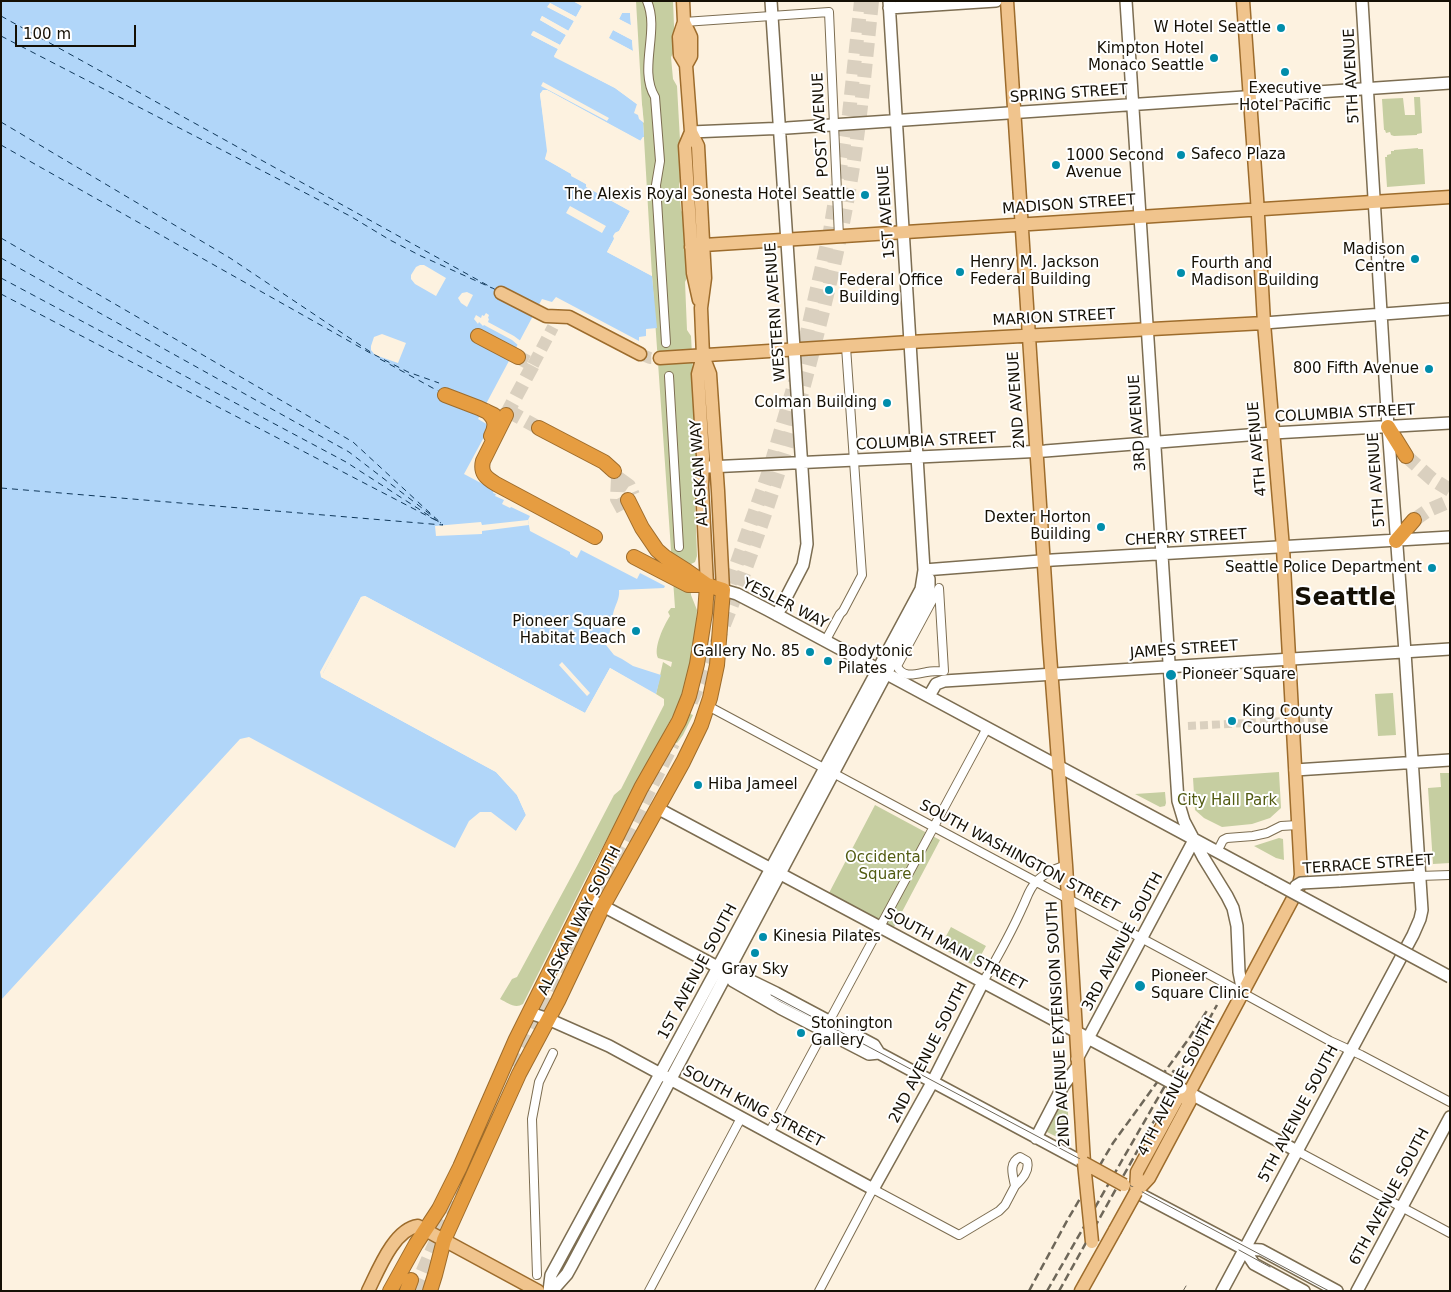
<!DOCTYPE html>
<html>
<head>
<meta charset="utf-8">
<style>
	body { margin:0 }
	#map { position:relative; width:1451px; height:1292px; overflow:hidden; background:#fdf2e0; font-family:"DejaVu Sans",sans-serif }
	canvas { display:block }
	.frame { position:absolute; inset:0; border:2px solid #151005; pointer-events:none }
	.scale { position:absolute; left:15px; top:25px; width:121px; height:22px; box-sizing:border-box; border:2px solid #151005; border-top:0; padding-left:6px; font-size:15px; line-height:18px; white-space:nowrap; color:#151005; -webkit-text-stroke:4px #fff; paint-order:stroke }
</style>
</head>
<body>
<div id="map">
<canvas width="1451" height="1292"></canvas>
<div class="frame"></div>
<div class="scale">100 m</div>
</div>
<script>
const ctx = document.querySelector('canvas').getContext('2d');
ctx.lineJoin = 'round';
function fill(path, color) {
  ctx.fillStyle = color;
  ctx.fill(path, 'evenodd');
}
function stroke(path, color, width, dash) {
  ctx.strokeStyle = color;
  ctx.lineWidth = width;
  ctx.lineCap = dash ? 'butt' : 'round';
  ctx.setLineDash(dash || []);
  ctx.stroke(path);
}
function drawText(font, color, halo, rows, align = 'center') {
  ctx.font = font + ' "DejaVu Sans",sans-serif';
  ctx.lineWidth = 4;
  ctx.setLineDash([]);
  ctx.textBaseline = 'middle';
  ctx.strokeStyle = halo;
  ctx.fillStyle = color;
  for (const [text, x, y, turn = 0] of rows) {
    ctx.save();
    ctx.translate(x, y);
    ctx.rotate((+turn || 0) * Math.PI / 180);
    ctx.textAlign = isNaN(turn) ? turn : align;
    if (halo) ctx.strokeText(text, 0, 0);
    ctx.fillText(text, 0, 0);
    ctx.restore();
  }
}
fill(new Path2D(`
	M636,1h37l2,49 -4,7 2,22 4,7 5,91 -3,7 2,26 2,4 5,62 -3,6 2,48 4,6 7,131 -4,5 3,84 -2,6 -6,3 2,30 6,15 -1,24 -9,47 -9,25 -92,172 -63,126c-8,5 -15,-1 -23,-5l12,-20 5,-2 60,-111 37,-71 7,-6 43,-84v-6l-8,-5 7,-32 8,5 1,-5 -14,-4c-5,-10 6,-33 12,-42l-2,-4 3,-4h4l-23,-332z
	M1414,97h6l2,36 -5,1v1l-23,1 -3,-1 -1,-3 -4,1 -1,-3h-1l-2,-31 21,-1 2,17h10z
	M1418,148v1h5l2,35 -38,3 -2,-30h2v-2l4,-1v-3h3v-1z
	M1393,693l3,42 -18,1 -3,-42z
	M688,713l5,2 -10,20 -6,8 -3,-1z
	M1279,772l2,36 -11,10 -18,6 -30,3 -18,-9 -9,-8 -2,-32z
	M1440,773h10v90l-17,1 -5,-76 13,-1z
	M1165,792l1,11 -1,3 -5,1 -25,-13z
	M875,805l65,35 -46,87 -65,-34z
	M1279,838l4,1 1,21 -8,-2 -22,-12z
	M951,927l35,19 -11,20 -35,-19z
	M1066,1091l4,45 -3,6 -20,-10 -2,-2z`), '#c6cea1');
fill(new Path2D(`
	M1,1h572l9,5 -6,11 -26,-14 -2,4 26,14 -6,10 -26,-15 -2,4 26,15 -6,10 -26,-14 -3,4 27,14 -4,7 61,32 27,20 2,29h-1l-2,4 -94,-51h-4l-3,4 8,57 -3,8 27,15 -1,2 15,8 1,3 43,24 -11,20 -4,2 -1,6 -7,13 45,24 5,52 -11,1v7l-7,1v4l-83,-44 -4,5 -10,-3 -64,120 12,7 -26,48 30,16 -1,3 3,1 -1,2 9,4 -2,4 8,4 1,-1 19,9 -2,4 2,11 40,21v2l7,4 4,-8 56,29 3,-6 25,13 -1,2 -45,2c1,9 -4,15 -6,24 -2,7 -1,13 -4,20l-10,1 2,10h5l8,10 8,4 11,7 28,9 -5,19 -46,-26 -25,45 -220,-117 -4,1 -40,80 175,95 21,23 9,20 -10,16 -25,-19h-11l-11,9 -14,27 -206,-111 -9,2 -239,261z
	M630,12l1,14 -12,-7 3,-6z
	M613,30l19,10 1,11 -25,-13z`), '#b1d6f9');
fill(new Path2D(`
	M573,1l7,1v-1h7l-3,4v2l-6,11 -2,1v3l-5,10 -3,1 1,3 -6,10 -3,2 1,2 -3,6 58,30 22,16 4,3 2,18 -5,-4 -1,-4 -4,-2 3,-9 -22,-16 -61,-31 4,-8 -27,-14 2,-4 27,14 6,-10 -26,-15 2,-4 27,15 5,-10 -27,-14 3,-4 26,14 6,-11z
	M631,10l2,2 1,14 -3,2 -14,-7 -1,-2 5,-8zM622,13h8l1,12 -12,-6z
	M613,27l21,11 1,15h-3l-26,-13v-3l5,-9zM613,30l19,10 1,11 -24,-13z
	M543,82l66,36 -2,3 -66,-35z
	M543,90h4l93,51 3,-4h1l-1,5 -3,1 -94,-50h-3l7,58 -2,7 25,14 1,2 14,8 1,3 43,24 1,3 -12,21 -5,2 1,5 -6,11 41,22v3l-45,-24 7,-13 -1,-3 2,-3 4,-2 11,-20 -44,-24v-3l-15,-9v-1l-26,-15 2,-8 -7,-57z
	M570,206l36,20 -4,7 -36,-20z
	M420,265h4l22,13 -10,18 -21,-12 -4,-5v-4l5,-8z
	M467,292l6,3 -6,12 -6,-4 -3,-5 4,-5z
	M486,313l3,2 -1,3 1,1 -1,3 26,14 8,6 -3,4 -7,-6 -28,-15 -1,1 -4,-4 -1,2 -4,-5 2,-4 5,3 1,-3 2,1z
	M382,334l24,9 -8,20 -23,-8 -4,-5v-4l3,-9z
	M528,520l1,5 -47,6v3l-46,2 -1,-10 46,-4 1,3z
	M365,596l220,117 25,-45 48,28 -4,1 -43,-25 -24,42 -3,1 -219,-116h-3l-39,74v2l175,95 21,24 10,20 -11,18 -2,-1 10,-16 -9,-20 -21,-23 -175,-95 -1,-5 41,-75z
	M562,662l28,31 -3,3 -28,-31z`), '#fdf2e0');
stroke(new Path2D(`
	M1,16l495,274
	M1,36l349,180 40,24 31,16 71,32
	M1,122l229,136 145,97 33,17 31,11
	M1,145l371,209
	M1,238l352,204 90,83
	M1,258l348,194 86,66
	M1,278l345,184 93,60
	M1,294l440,229
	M380,359l60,33
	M1,488l442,37`), '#11395b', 1, [6, 5]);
stroke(new Path2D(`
	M1188,726l138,-7`), '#dad0bf', 8, [8, 4]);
stroke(new Path2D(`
	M640,354l10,4h10
	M533,365l20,-38`), '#dad0bf', 12, [12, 6]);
stroke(new Path2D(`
	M508,411l31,17
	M506,415l27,-50 -15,-8
	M1406,456l26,23 18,11
	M618,478l-1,21 6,11
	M618,478l11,8 4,9
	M1414,520l13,-9 23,-10
	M723,603l46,-132 30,-103 31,-137 19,-117 12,-113
	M691,702c53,-117 94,-238 125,-363 14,-54 27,-110 36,-166 9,-57 14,-114 20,-172
	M511,1065l162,-322
	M414,1291l34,-77 21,-54`), '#dad0bf', 14, [14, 7]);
const street = new Path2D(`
	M647,1c13,30 -9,68 8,96l5,64 -4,24 10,158
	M684,22l145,-10 10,225
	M669,376l10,171
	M939,588l5,83c-5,0 -11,0 -17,1 -11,2 -24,7 -30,-6z
	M827,642l1,-6 12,-22 3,-3 19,-36 -16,-228
	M708,706l491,263 131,72 31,14 89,47
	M1217,852l6,-12 4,-2 26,-2 14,-3 14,-7 17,-1
	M1419,876l31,-1
	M983,982c14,-24 29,-51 40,-76 4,-8 6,-17 13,-24 8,-9 19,-13 30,-17
	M769,1133l218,-405
	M1297,1151l153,82
	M1020,1157l7,4c3,10 -5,18 -12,25 -2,-11 -7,-23 5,-29z
	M537,1275l-5,-156 7,-37 14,-29
	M649,1291l92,-173
	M819,1291l54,-102 86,46 40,-24 6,-6 10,-19`);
const secondary = new Path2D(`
	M771,1l36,543 -4,21 -26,50
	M1126,1l52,800 6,20 19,36 24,39 6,12 4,18 2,46 4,21
	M889,8l107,-7
	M691,132l96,-4 663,-45
	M1264,323l186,-14
	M708,467l337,-16 228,-18 177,-10
	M924,570l129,-10 397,-23
	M723,590l14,4 31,16 500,269
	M929,696l7,-12 8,-3 506,-32
	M1295,770l155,-10
	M657,808l487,260
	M1339,881l80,-5
	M586,897l141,75 10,2 39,19 98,52 5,8 205,110
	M727,972l6,9 47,27 89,46 10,-1
	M530,1013l18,6 61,27 264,143 60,-108 50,-99
	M1077,1059l117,-219
	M1182,1089l115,62
	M1036,1138l27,-52 14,-19
	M1136,1192l108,57 17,1 76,41
	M1244,1249l10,15 50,27
	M549,1291l2,-16 167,-308 203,-378 3,-19 -35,-569
	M552,1291l15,-17 5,-9 357,-672v-14l-4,-7
	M1222,1291l191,-356 7,-16 2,-9 -17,-258 -17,-225 -26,-426
	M1357,1291l93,-174`);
const primary = new Path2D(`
	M683,1l1,21 7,15v19l-5,9
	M1007,1l42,641 17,223 18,298
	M684,22l-5,15 1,18 6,10 5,67 7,14 6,114 1,18 -4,30 2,48 -5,18 5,82 -1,31 5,98
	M691,132l-6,14 8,127 6,27
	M691,247l13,-2 746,-48
	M501,293l45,23 23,1 71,37
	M703,356l7,18 8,117 5,99
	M660,358l250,-16 354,-19
	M1136,1192l13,-14 41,-77 -1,-8 109,-204 3,-14 -18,-327 -19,-225 -7,-125 -14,-197
	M1136,1192l1,-20 40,-73 12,-6
	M368,1291c10,-20 26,-62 50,-65l120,65
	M1081,1291l34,-61`);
const highway = new Path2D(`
	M478,336l40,21
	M445,395l34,13 15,7
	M486,411c9,7 11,14 5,25
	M506,415l-23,46c-3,12 3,17 13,23l99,53
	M1388,427l18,29
	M539,428l65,34 10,9
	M628,500l14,28 15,22 8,7 22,14 20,14
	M1396,541l18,-21
	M390,1291l26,-47 23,-35 21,-42 56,-128 125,-251 38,-67 10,-25 8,-32 8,-51 2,-28
	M407,1291l4,-11
	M430,1291l5,-16 9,-35 75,-166 39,-73 45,-95 80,-144 18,-37 9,-27 7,-33 6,-75 -16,-5h-19l-54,-28`);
stroke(street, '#7c6d51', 10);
stroke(secondary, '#7c6d51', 14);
stroke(primary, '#9d6c2c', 15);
stroke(highway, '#9d6c2c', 16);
stroke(street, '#fff', 8);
stroke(secondary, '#fff', 11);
stroke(primary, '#f0c48d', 12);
stroke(highway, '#e69d41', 14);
stroke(new Path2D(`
	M771,995l558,296
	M1239,1250l31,17
	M1183,1291l3,-5`), '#6e6759', 1);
stroke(new Path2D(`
	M1174,1083l43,-78
	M1029,1291l39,-72 45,-76 77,-106 18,-28
	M1047,1291l127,-221
	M1059,1291l100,-179`), '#6e6759', 2.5, [8, 4]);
const secondaryBridge = new Path2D(`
	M1268,879l182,98
	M1293,892l3,-6 5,-3 38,-2
	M1144,1068l37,20`);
const primaryBridge = new Path2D(`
	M1084,1163l8,79
	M1084,1163l40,22
	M1115,1230l21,-38`);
stroke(secondaryBridge, '#7c6d51', 14, []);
stroke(primaryBridge, '#9d6c2c', 15, []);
stroke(secondaryBridge, '#fff', 11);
stroke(primaryBridge, '#f0c48d', 12);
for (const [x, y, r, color] of [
	[1281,28,5,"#018dab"],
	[1214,58,5,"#018dab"],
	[1285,72,5,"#018dab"],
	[1181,155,5,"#018dab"],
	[1056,165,5,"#018dab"],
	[865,195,5,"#018dab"],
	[1415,259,5,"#018dab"],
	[960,272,5,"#018dab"],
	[1181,273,5,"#018dab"],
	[829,290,5,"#018dab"],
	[1429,369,5,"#018dab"],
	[887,403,5,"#018dab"],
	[1101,527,5,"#018dab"],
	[1432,568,5,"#018dab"],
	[636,631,5,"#018dab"],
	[810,652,5,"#018dab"],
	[828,661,5,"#018dab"],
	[1171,675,6,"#018dab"],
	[1232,721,5,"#018dab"],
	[698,785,5,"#018dab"],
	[763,937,5,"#018dab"],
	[755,953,5,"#018dab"],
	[1140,986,6,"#018dab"],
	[801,1033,5,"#018dab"]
]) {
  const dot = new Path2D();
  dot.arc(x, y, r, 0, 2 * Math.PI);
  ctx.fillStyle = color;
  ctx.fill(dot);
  stroke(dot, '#fff', 2);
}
drawText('15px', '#151005', '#fff', [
	["W Hotel Seattle",1271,28,"right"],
	["Kimpton Hotel",1204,49,"right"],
	["Monaco Seattle",1204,66,"right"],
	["Executive",1285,89,"center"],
	["Hotel Pacific",1285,106,"center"],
	["Safeco Plaza",1191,155],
	["1000 Second",1066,156],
	["Avenue",1066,173],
	["The Alexis Royal Sonesta Hotel Seattle",855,195,"right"],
	["Madison",1405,250,"right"],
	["Centre",1405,267,"right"],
	["Henry M. Jackson",970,263],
	["Federal Building",970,280],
	["Fourth and",1191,264],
	["Madison Building",1191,281],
	["Federal Office",839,281],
	["Building",839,298],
	["800 Fifth Avenue",1419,369,"right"],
	["Colman Building",877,403,"right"],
	["Dexter Horton",1091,518,"right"],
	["Building",1091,535,"right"],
	["Seattle Police Department",1422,568,"right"],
	["Pioneer Square",626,622,"right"],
	["Habitat Beach",626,639,"right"],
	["Gallery No. 85",800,652,"right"],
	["Bodytonic",838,652],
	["Pilates",838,669],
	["Pioneer Square",1182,675],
	["King County",1242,712],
	["Courthouse",1242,729],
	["Hiba Jameel",708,785],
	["Kinesia Pilates",773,937],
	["Gray Sky",755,970,"center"],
	["Pioneer",1151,977],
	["Square Clinic",1151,994],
	["Stonington",811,1024],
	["Gallery",811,1041]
], 'left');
drawText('15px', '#151005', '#fff', [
	["5TH AVENUE",1352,76,-93],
	["SPRING STREET",1069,94,-4],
	["POST AVENUE",821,125,-93],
	["MADISON STREET",1069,205,-4],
	["1ST AVENUE",887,212,-94],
	["WESTERN AVENUE",776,312,-94],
	["MARION STREET",1054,318,-3],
	["2ND AVENUE",1017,400,-94],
	["COLUMBIA STREET",1345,414,-3],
	["3RD AVENUE",1138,423,-94],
	["COLUMBIA STREET",926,442,-3],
	["4TH AVENUE",1258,449,-95],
	["ALASKAN WAY",700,473,-94],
	["5TH AVENUE",1377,480,-94],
	["CHERRY STREET",1186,538,-3],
	["YESLER WAY",785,604,27],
	["JAMES STREET",1184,650,-4],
	["SOUTH WASHINGTON STREET",1019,857,28],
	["TERRACE STREET",1368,865,-4],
	["ALASKAN WAY SOUTH",580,921,-63],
	["3RD AVENUE SOUTH",1123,942,-62],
	["SOUTH MAIN STREET",955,950,28],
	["1ST AVENUE SOUTH",698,972,-62],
	["2ND AVENUE EXTENSION SOUTH",1059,1024,-93],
	["2ND AVENUE SOUTH",929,1053,-63],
	["4TH AVENUE SOUTH",1177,1087,-63],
	["SOUTH KING STREET",753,1107,28],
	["5TH AVENUE SOUTH",1299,1114,-62],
	["6TH AVENUE SOUTH",1390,1197,-62]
]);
drawText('15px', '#525b12', '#fff', [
	["City Hall Park",1227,801],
	["Occidental",885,858],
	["Square",885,875]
]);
drawText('bold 25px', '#151005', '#fff', [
	["Seattle",1345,598]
]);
</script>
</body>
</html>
